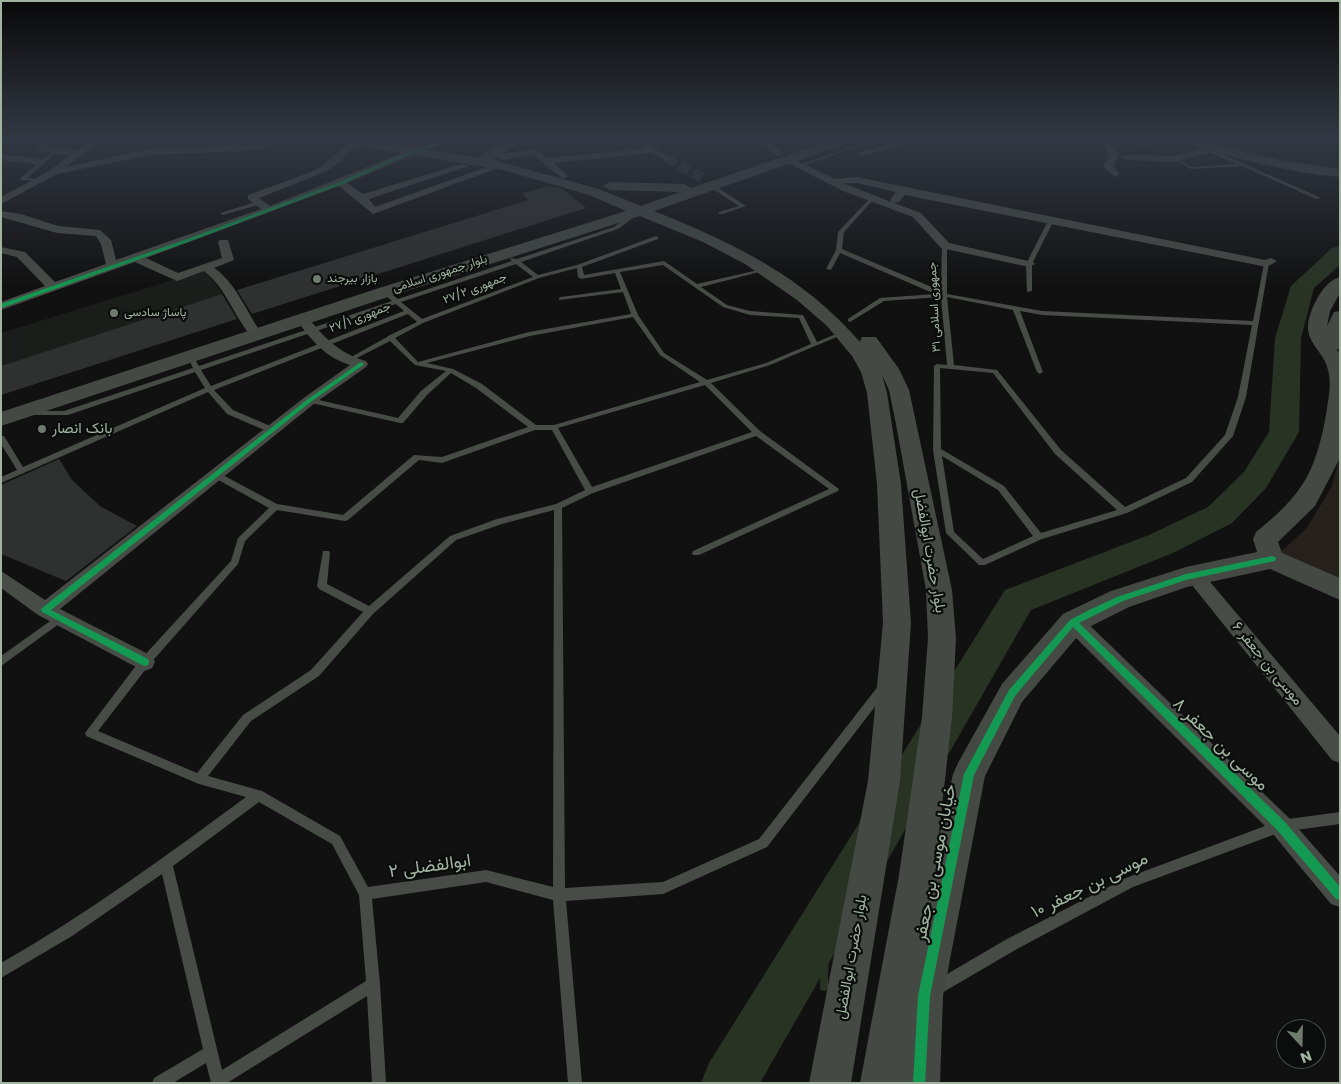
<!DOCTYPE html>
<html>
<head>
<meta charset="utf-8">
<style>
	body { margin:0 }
	#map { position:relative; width:1341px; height:1084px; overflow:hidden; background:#111; font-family:Poppins,sans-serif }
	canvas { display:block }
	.frame { position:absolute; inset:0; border:2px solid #a1b4a0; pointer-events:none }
	.north { position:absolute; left:1276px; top:1019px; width:50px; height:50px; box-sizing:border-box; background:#0b0d0c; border:1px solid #475047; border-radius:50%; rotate:159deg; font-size:14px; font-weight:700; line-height:20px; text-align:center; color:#a1b4a0 }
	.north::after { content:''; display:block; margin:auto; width:18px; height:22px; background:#6f7b6e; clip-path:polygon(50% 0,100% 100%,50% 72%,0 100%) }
</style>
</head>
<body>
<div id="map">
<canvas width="1341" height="1084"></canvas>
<div class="frame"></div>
<div class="north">N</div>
</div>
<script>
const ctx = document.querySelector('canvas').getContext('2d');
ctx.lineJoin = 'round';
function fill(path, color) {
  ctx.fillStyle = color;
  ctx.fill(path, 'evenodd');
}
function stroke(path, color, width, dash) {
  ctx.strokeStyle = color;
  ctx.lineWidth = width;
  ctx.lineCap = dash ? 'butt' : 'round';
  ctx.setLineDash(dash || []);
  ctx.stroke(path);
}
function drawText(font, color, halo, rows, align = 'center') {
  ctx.font = font + ' Poppins,Vazirmatn,sans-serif';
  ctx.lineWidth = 4.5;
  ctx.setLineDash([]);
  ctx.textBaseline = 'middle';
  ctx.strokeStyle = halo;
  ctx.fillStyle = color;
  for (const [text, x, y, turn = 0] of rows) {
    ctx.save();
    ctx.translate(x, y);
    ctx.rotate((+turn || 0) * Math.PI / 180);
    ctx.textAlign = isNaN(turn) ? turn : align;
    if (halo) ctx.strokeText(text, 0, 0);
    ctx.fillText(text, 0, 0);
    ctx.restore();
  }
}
fill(new Path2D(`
	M205,270l18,24 -222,72v-33z`), '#1b1d1b');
fill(new Path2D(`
	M1340,457v121l-63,-23 29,-26 25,-41z`), '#27211d');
stroke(new Path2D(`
	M824,987l1,-64`), '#293324', 8);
fill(new Path2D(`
	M1340,246v19l-26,23 -13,50 -2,94 -33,56 -34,35 -59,30 -142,57 -271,473h-59l8,-20 296,-473 144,-55 59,-28 36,-35 25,-40 6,-94 16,-52 41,-38z`), '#293324');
fill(new Path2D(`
	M550,186l13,3 23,19 -334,106 -15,-24 291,-90 -6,-7z
	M222,294l15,25 -236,76v-29z
	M59,459l13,21 28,26 37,20 -71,55 -65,-27v-69z`), '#2e312f');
stroke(new Path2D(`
	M402,156l29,-11
	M667,158l39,22`), '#2e322e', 10, [10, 5]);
fill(new Path2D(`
	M879,138h5l-82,28 -4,-1z
	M1207,149h4l110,49 -5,1 -74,-33 -51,3 -19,-10 4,-1 16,9 44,-3 -29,-13z
	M53,151l4,1 -30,26 13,1 2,1v1l-22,-1v-2z
	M710,185h4l32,21 -23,8h-4v-2l20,-6 -29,-19z
	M872,196l3,2 -1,1 -30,33 -2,17 99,42 1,-45 5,-1v49l95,17 211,10 11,-57 5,-1 -23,134 -13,39 -41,46 -65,31 -85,26 -57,26h-6l-33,-32 -13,-83 1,-84 3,-2 10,1 -6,-68 -57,4 -34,21 -2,-1v-2l32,-21 55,-4 -95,-41 -9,17 -5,-1 10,-19 2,-18zM947,297l66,13 24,62 3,2 3,-2 -23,-61 22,4 210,10 -14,72 -13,38 -39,43 -61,29 -64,-57 -64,-80 -43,-5zM940,368l53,5 62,81 62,56 -76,23 -37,-47 -63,-37zM942,456l56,34 35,46 -50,23 -29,-27z
	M259,201l2,1v2l-38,11 -3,-2z
	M636,211l2,1v2l-20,15 -97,33 17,13 39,-10 79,-29 2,1v2l-76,28 2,8 80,-14 33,23 70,-16v2l-66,17 26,18 23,6 53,4 14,27 24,-10h4l1,1 -76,32 -59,18 49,48 79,58 -1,2 -139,64h-6l-1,-2 1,-2 136,-62 -73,-53 -163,57 -31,15 3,380 98,-6 96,-43 120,-154 4,-1 4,1 1,3 -1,3 -120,156 -104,47 -97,7 16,182h-14l-15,-183 -67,-18 -114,17 8,85 6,99h-14l-5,-87 -140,87h-16l-5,-20 -33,20h-21l2,-5 49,-29 -41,-175 -90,62 -71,42v-15c86,-49 165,-107 245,-166l-47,-13 -113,-48 -1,-3 56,-74 90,-98 7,-23 31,-30 -56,-31 -1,-2 4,-3 3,1 58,31 66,11 71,-60 28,2 86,-30 -52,-39 -25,-15 -24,22 -24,28h-3l-93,-21 -1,-2 4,-2 88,20 23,-27 25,-20 -31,-6 -25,-24 -41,21h-4l-1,-1 43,-24 1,-1 29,-14 -9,-8 -194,76 19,20 42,18 1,2 -1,2h-6l-42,-18 -19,-22 -207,91v-6l16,-7 -16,-26v-8h3l19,31 182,-79 -10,-16 -127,43h-41v-4h37l129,-43 -6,-12 1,-1h4l7,11 193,-65 -9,-8v-2h4l11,8 114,-38 -2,-2 1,-1 6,1 97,-32zM516,264l17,13 -111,42 -21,-17zM663,265l60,42 27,8 49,3 12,26 -45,19 -59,17 -43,-27 -26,-38 -18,-43zM577,268l1,9 3,2 34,-6 6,16 -60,8 -2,1v2l64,-8 8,22 -102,18 -111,30 -23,-24 28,-15 116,-45zM396,304l8,7 -193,75 -10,-16zM633,317l27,38 40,27 -146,43h-18l-54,-41 -29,-15 -26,-6 103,-27zM705,385l47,47 -160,55 -34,-59zM535,430h17l33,60 -29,14 -59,15 -47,17 -81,70 -42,-22 3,-31 -1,-2h-6l-6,35 2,3 44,23 -52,58 -68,45 -46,58 -99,-42 51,-66 89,-101 7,-23 32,-31 68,11 3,-1 71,-60 23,3zM554,510l-1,377 -67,-17 -118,17 -28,-51 -78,-45 -54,-15 43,-55 68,-45 54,-62 83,-74 46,-16zM259,802l73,42 27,51 7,86 -144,89 -49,-204z
	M1049,219l5,1 -22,44v27l-5,1 -1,-28z
	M60,614l3,1 2,3 -2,3 -62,45v-10z
	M1340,812v12l-59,8 -148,55 -116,62 -77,45 -5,2 -5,-2 -2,-5 2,-5 77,-45 119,-61 155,-58z`), '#474c46');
fill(new Path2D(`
	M44,138h8l-5,9 29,4 19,-13h9l-38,29 84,-18 110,-5 8,-6h9l-15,12 -112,5 -93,19 -56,30v-7l48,-26 20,-15 -30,-6 -2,-2z
	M387,138h20l-4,3 -34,5 -4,-3 -16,8 -7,9 -17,12 -66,26 11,8 132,-53 3,1v4l-58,25 16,11 98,-30 8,2 -100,33 6,8 123,-44 8,2 -133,49 -34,-28 -193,72 32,15 44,-15 -4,-16 2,-2h8l6,20 -20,8c20,13 31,40 44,60l-1,3h-10c-15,-20 -23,-45 -43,-60l-27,10 -42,-19 -134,48v-8l44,-16 -28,-29 -16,-4v-6l24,5 30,30 51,-18 -5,-20 -5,-8 -39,-3 -56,-16v-6l20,3 37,12 42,4 11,10 5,20 145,-51 -13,-10v-4c23,-9 47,-16 69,-26 11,-6 17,-16 27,-22 13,-10 27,-7 43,-9z
	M446,138h13l-28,10 -5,-3z
	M637,138h9l9,10 17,10 -5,3 -16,-8 -97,10 14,13 -5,3 -30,-24 -32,5 -5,-3 5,-3 34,-5 13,9 97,-10z
	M756,138h9l20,16 -8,2z
	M913,138h14l-66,18 -5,-3z
	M1052,138l93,2 5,3 -5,3 -32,-2 6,11 -6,11 7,8 -5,3 -12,-11 6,-11 -6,-12 -47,-2z
	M1217,145l5,3 -2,2 -46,12 -47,-2 -5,-3 5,-3 47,2z
	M1,154l41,5 5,3 -5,3 -41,-5z
	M787,156l48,23 22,-2 408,83 6,-2 6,3 -10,6 -362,-72 -6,7 -5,1 27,10 28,30 84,19 2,2 -6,3 -88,-19 -28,-31 -70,-26 -59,-30v-4zM843,183h14l39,9 -6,8 1,2z
	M302,315l5,1c17,22 32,37 59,45l2,3 -2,3 -51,36 -255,206 92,47 3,6 -3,6 -7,3 -7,-3 -100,-53 -37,-27v-17l44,29 260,-203 45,-32c-24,-7 -40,-26 -54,-46z
	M1194,568l6,2 140,166v27l-8,-3 -144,-180 -3,-5 3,-5z
	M1073,614l7,2 209,202 51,58v31l-9,-3 -58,-70 -207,-206 -3,-6 3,-6z`), '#474c46');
fill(new Path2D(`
	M328,138h28l121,19 35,-19h15l-34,22 106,29 42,17 39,-14 -70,-2 -7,-4 7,-4 74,2 7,4 147,-50h17l-1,3 -200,70c81,33 148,64 207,132l-1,-2 2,-4h14l23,32 10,21 43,200 4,48 -4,79 -14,125 15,-68 5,-11 44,-79 61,-70 48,-23 75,-24 71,-15 -4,-13 3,-7c46,-37 59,-58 70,-117 2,-14 6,-31 2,-45 -3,-17 -21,-26 -20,-44 1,-16 15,-45 32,-49v16l-10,18 -3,15 7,-14 6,-1v39l-4,-1 4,4v105l-25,48 -37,36 4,11 58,25v22l-70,-31 -83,18 -58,20 -46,23 -61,72 -37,74 -42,220 -3,87h-80l39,-208 23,-158 6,-79 -2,-48 -30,-166 -7,-34 -7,-15 5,18 14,91 10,139 -11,158 -49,302h-42l59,-302 15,-158 -6,-139 -10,-91 -6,-21 -9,-16 -25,-30 -30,-26 -52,-36 -42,-22 -63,-26 -249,80 -390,130v-14l378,-124 247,-77 -37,-16 -86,-25 -169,-28z
	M1175,138h19l85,22 61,9v8c-56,-5 -110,-21 -164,-36z`), '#444944');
fill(new Path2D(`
	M452,138h5l-54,19 -60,27 -152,57 -190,67v-4l186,-65 152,-57 62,-27z
	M361,362l3,2 -1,1 -51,36 -261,209 97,49 1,3 -1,3 -3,1 -3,-1 -100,-53 -1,-2 1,-2 266,-209z
	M1272,556l3,1 1,2 -1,2 -89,19 -63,21 -44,22 206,199 55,65v13l-4,-1 -59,-69 -204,-203 -58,69 -41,79 -44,221 -5,87h-12l5,-87 46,-222 45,-84 61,-70 19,-10 28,-13 69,-23z`), '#139951');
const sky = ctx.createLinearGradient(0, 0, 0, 289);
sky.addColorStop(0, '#090909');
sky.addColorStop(0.48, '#323843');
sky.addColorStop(1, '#32384300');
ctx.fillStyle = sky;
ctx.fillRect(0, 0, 1341, 289);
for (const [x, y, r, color] of [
	[317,279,5,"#6f7b6e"],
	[114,313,5,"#6f7b6e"],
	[42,429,5,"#6f7b6e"]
]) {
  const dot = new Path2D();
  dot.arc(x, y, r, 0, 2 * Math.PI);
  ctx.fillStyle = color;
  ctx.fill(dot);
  stroke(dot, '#0b0d0c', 2);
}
drawText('12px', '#a1b4a0', '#0b0d0c', [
	["بلوار جمهوری اسلامی",440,274,-18],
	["جمهوری ۲۷/۲",475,289,-21],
	["جمهوری اسلامی ۳۱",935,307,-93],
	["جمهوری ۲۷/۱",360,318,-21]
]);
drawText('12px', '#a1b4a0', '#0b0d0c', [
	["بازار بیرجند",327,279],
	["پاساژ سادسی",124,313]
], 'left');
drawText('15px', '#a1b4a0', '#0b0d0c', [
	["بانک انصار",52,429]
], 'left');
drawText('15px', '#a1b4a0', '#0b0d0c', [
	["بلوار حضرت ابوالفضل",929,551,80],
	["موسی بن جعفر ۶",1267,664,51],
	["بلوار حضرت ابوالفضل",852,957,-80]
]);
drawText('18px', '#a1b4a0', '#0b0d0c', [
	["موسی بن جعفر ۸",1220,745,44],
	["خیابان موسی بن جعفر",936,863,-79],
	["ابوالفضلی ۲",430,867,-8],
	["موسی بن جعفر ۱۰",1090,886,-26]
]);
</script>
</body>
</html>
